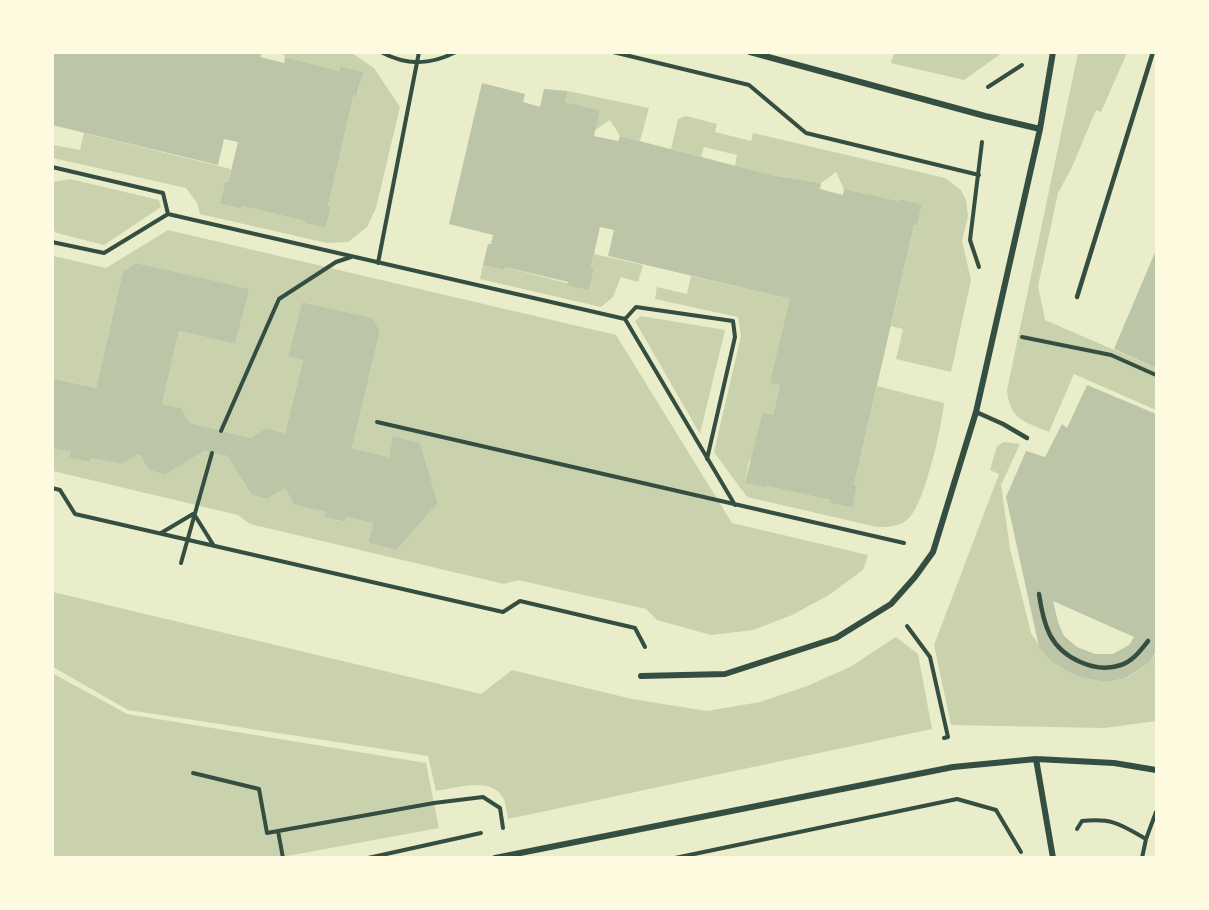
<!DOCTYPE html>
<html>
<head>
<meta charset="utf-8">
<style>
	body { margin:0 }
	#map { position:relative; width:1209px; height:910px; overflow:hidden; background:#e9edc9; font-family:Spectral,serif }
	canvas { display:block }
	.frame { position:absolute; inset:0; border:54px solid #fefae0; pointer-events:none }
</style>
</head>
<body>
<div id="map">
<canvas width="1209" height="910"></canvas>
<div class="frame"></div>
</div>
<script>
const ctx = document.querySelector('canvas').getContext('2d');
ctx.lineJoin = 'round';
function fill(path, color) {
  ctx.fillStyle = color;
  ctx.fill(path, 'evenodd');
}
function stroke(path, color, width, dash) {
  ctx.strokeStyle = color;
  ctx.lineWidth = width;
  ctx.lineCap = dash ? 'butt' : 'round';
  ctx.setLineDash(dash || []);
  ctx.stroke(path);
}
fill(new Path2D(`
	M282,53h70l22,15 26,39 -24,101 -9,19 -19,15 -21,1 -127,-29 -3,-11 -11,-15 -133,-30v-13l27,5 4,-17 147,36 -3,14h-3l-5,21 21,5 1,-3 63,15 -1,2 22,5 5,-21 -3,-1 26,-112h4l4,-21 -22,-5v3l-55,-14z
	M894,53v-1l108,1 -38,27 -73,-17z
	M1078,53h49l-26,59 -5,-2 -24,57 -14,26 -20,93 7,34 111,48v42l-82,-36 -25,58c-24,-10 -40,-13 -42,-42z
	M568,91l81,17 -9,33 -20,-5 -10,-16 -15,10 5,-20 -35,-8z
	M686,116l31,8 -2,8 36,9 2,-8 192,45 16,12 5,10 2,16 -6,25 9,39 -20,92 -55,-13 7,-30 -12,-3 23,-101 3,1 5,-22 -22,-5 -1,2 -55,-12 -8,-17 -15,11 -50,-8 -36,-9 2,-11 -33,-8 -3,10 -30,-8 7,-30z
	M70,179l89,21 2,7 -57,38 -47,-12 -4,-3v-48z
	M168,230l448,105 116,188 136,32 -5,15 -34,25 -37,20 -39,15 -42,5 -54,-15 -11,-11 -128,-29 -14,4 -254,-60 -12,-9 -185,-44v-23l18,4 -1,6 20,4 1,-4 31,6 17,-10 10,16 16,5 39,-24 23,5 25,39 15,4 18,-11 9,17 31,7 -1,5 20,5 2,-5 27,6 -5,20 27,7 43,-47 -18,-60 -26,-6 -5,20 -37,-9 28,-117 -9,-13 -69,-16 -14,55 15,3 -18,73 -19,-5 -15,10 -61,-15 -9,-15 -19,-4 17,-73 56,13 13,-54 -112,-27 -13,8 -27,117 -43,-10v-122l53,12z
	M594,254l49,11 -5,17 -17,-5 -8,20 -12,10 -121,-28 3,-14 21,5 1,-3 84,22 5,-21 -3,-1z
	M691,276l99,23 -10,86 -7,30 -9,-3 -12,49h-3l-4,22 21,5 1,-2 63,14 -1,3 22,5 6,-21 -3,-2 23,-99 67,17c-2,23 -20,103 -36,116 -10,8 -19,8 -31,8l-130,-30 -33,-45 27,-116 -3,-19 -83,-18 2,-12 30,7z
	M641,316l84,14 -25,104 -65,-113z
	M1004,442l16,2 -19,41 9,64 21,84 9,14 12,14 15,10 15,7 25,4 20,-4 23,-16 6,-8v67l-52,7 -153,-3 -17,-80 65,-171 -9,-4 7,-24z
	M53,592l428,102 31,-24 120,29 75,12 53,-9 47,-16 43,-19 46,-30 22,17 14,75 -424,90c-1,-6 -2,-14 -4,-19 -10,-25 -49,-12 -68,-9l-8,-35 -300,-46 -75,-43z
	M52,673l75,41 299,49 13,65 -157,29h-229z`), '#cad2ad');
fill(new Path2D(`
	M52,52h210l-2,5 24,6 1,-6 55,14v-4l23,5 -6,23 -3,-1 -26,112h3l-5,22 -22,-5 1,-2 -63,-15v3l-22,-5 5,-22 3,1 10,-41 -14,-3 -6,26 -166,-40z
	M482,83l43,11 -2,8 17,5 4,-18 24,2 -3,11 35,8 -6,26 24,5 2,-5 151,39 50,8 -1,6 23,6 1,-6 55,12v-2l23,5 -5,22 -3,-1 -60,260 3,1 -5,22 -23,-5 1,-3 -63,-14 -1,2 -21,-5 18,-71 10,3 7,-30 -10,-2 20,-84 -182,-43 6,-26 -14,-3 -9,40 3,1 -5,22 -22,-5 1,-3 -63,-15 -1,3 -21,-5 5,-21h3l2,-9 -44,-11z
	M1156,250v118l-42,-19z
	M136,263l113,26 -14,55 -56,-13 -17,73 19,4 9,15 61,15 15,-10 19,5 18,-73 -15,-3 14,-55 70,16 8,13 -28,117 37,9 4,-21 27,7 18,60 -42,47 -28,-7 5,-20 -27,-6 -1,5 -21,-5 1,-5 -31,-7 -9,-17 -18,11 -15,-4 -25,-39 -23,-5 -39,24 -16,-5 -10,-16 -17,10 -31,-6 -1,4 -21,-4 2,-6 -19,-4v-70l44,10 27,-117z
	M1087,385l69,29v238l-6,10 -24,16 -19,4 -25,-4 -15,-7 -16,-10 -12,-14 -33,-150 20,-46 19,6 17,-33 5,4zM1053,601l81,36 -5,8 -16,9h-18l-18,-7 -13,-11 -6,-14z`), '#bcc5a7');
stroke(new Path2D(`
	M381,52c26,14 49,13 75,0
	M613,52l136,33 57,48 173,42
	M988,87l34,-22
	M52,167l111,26 5,21
	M52,242l52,11 64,-39 457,105 110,186
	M378,263l41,-211
	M979,267l-9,-27 12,-98
	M625,319l11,-12 97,14 2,16 -28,122
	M1022,337l89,18 45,20
	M377,422l527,121
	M221,431l58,-132 57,-37 15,-5
	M52,488l8,2 15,24 428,98 17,-11 115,27 10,19
	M194,514l20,32
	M161,533l32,-19
	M181,563l31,-110
	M907,626l23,31 18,80 -4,1
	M193,773l66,16 8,44 167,-30 49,-6 17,11 3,20
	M1077,829l5,-8c31,-3 38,3 64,18
	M278,831l5,27
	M368,858l113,-25
	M675,858l282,-59 39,11 25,42
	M1142,858l4,-19 10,-27`), '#344e41', 4);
stroke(new Path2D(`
	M1077,297l76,-245
	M976,412l27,12 24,14
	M1039,594c2,14 5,29 11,41 12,23 45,39 71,30 12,-4 19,-14 27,-24`), '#344e41', 4.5);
stroke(new Path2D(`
	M750,52l235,64 55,13
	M641,676l84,-2 111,-36 55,-34 24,-27 18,-25 43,-140 64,-283 13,-77
	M1036,759l17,99
	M495,858l458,-91 83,-8 78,4 42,7`), '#344e41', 6);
</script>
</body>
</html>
